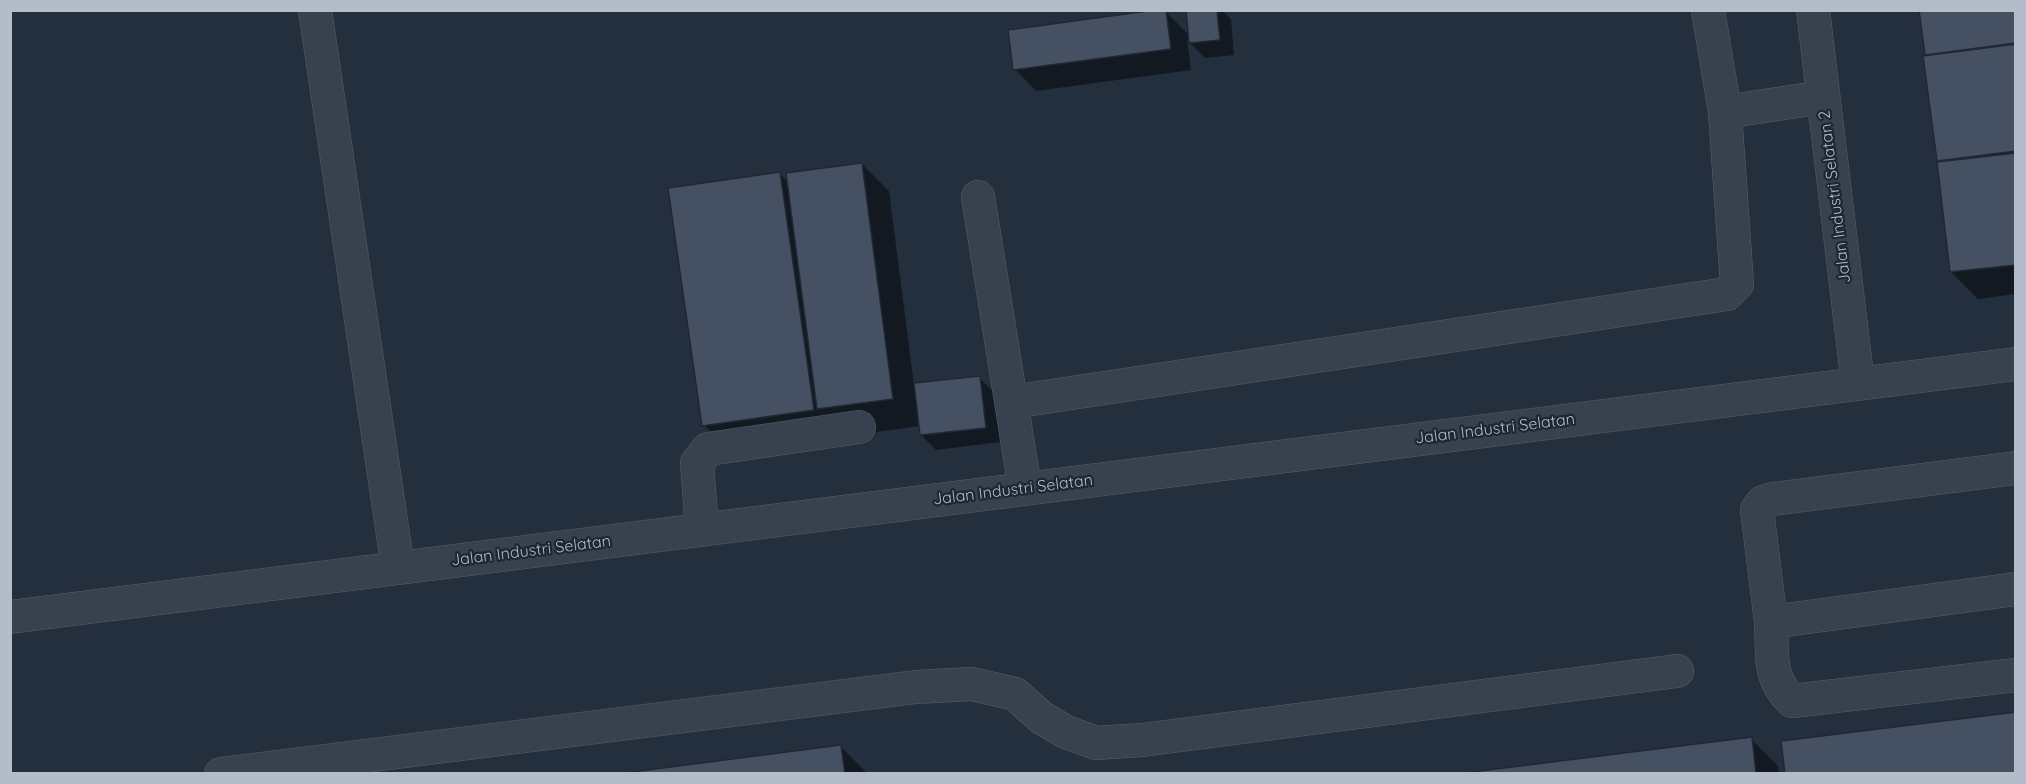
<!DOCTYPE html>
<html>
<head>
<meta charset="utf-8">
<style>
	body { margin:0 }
	#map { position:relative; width:2026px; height:784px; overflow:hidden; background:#242f3e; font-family:Quicksand,sans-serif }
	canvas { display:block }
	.frame { position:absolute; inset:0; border:12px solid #b4bcc9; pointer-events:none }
</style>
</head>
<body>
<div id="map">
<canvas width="2026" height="784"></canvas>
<div class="frame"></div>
</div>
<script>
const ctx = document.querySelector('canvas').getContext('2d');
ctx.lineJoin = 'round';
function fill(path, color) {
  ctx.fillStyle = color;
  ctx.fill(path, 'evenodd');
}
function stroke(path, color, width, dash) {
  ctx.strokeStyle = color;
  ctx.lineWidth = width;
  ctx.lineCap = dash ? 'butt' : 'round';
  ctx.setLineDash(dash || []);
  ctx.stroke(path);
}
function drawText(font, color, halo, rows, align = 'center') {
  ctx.font = font + ' Quicksand,sans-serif';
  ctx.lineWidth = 4.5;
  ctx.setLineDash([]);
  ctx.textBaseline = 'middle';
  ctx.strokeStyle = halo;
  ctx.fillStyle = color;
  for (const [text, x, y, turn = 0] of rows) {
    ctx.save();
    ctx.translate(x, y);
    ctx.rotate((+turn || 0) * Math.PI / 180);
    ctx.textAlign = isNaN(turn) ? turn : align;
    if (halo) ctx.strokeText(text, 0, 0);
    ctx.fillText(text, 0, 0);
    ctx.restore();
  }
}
fill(new Path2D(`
	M1187,10h35l9,9 3,36 -29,3 -18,-18 4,30 -155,21 -21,-22 150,-58 25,25z
	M1920,10h96v284l-38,5 -27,-27z
	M862,164l27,27 25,194 65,-7 15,14 6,50 -64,8 -15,-15 -1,-9 -189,26 -27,-27 76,-251 9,9z
	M1751,739l27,27 1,8h-311z
	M841,747l27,27h-240z`), '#0007');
const building = new Path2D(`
	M1155,10h11l5,39 -158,21 -5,-40z
	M1186,10h31l3,30 -31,3z
	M1919,10h97v33l-91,12z
	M2016,44v107l-79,10 -14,-105z
	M2016,153v112l-66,7 -13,-110z
	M862,163l31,236 -76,10 -31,-236z
	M780,172l34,238 -112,16 -34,-238z
	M980,376l6,52 -66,7 -6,-52z
	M2016,712v62h-231l-4,-33z
	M1752,737l4,37h-300z
	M841,745l4,29h-229z`);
fill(building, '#455162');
stroke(building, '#1f2835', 1.5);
const minor = new Path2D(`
	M315,10l83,558
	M1813,10l45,374
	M1725,112l98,-15
	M978,197l47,291
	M1012,402l715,-108 10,-10 -12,-172 -17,-102
	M702,530l-5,-67 11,-14 151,-22
	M2016,589l-245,33c2,32 -4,55 21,79l224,-26
	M10,617l2006,-253
	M1771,622l-14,-112 6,-8 10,-3 243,-31
	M221,774l695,-87 56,-3 43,10 27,24 24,14 30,11 46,-3 535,-69`);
stroke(minor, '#565f6c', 34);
stroke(minor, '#38414e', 33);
drawText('16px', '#b4bcc9', '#1d2633', [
	["Jalan Industri Selatan 2",1835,197,-97],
	["Jalan Industri Selatan",1495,429,-7],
	["Jalan Industri Selatan",1013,490,-7],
	["Jalan Industri Selatan",531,551,-7]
]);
</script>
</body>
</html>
